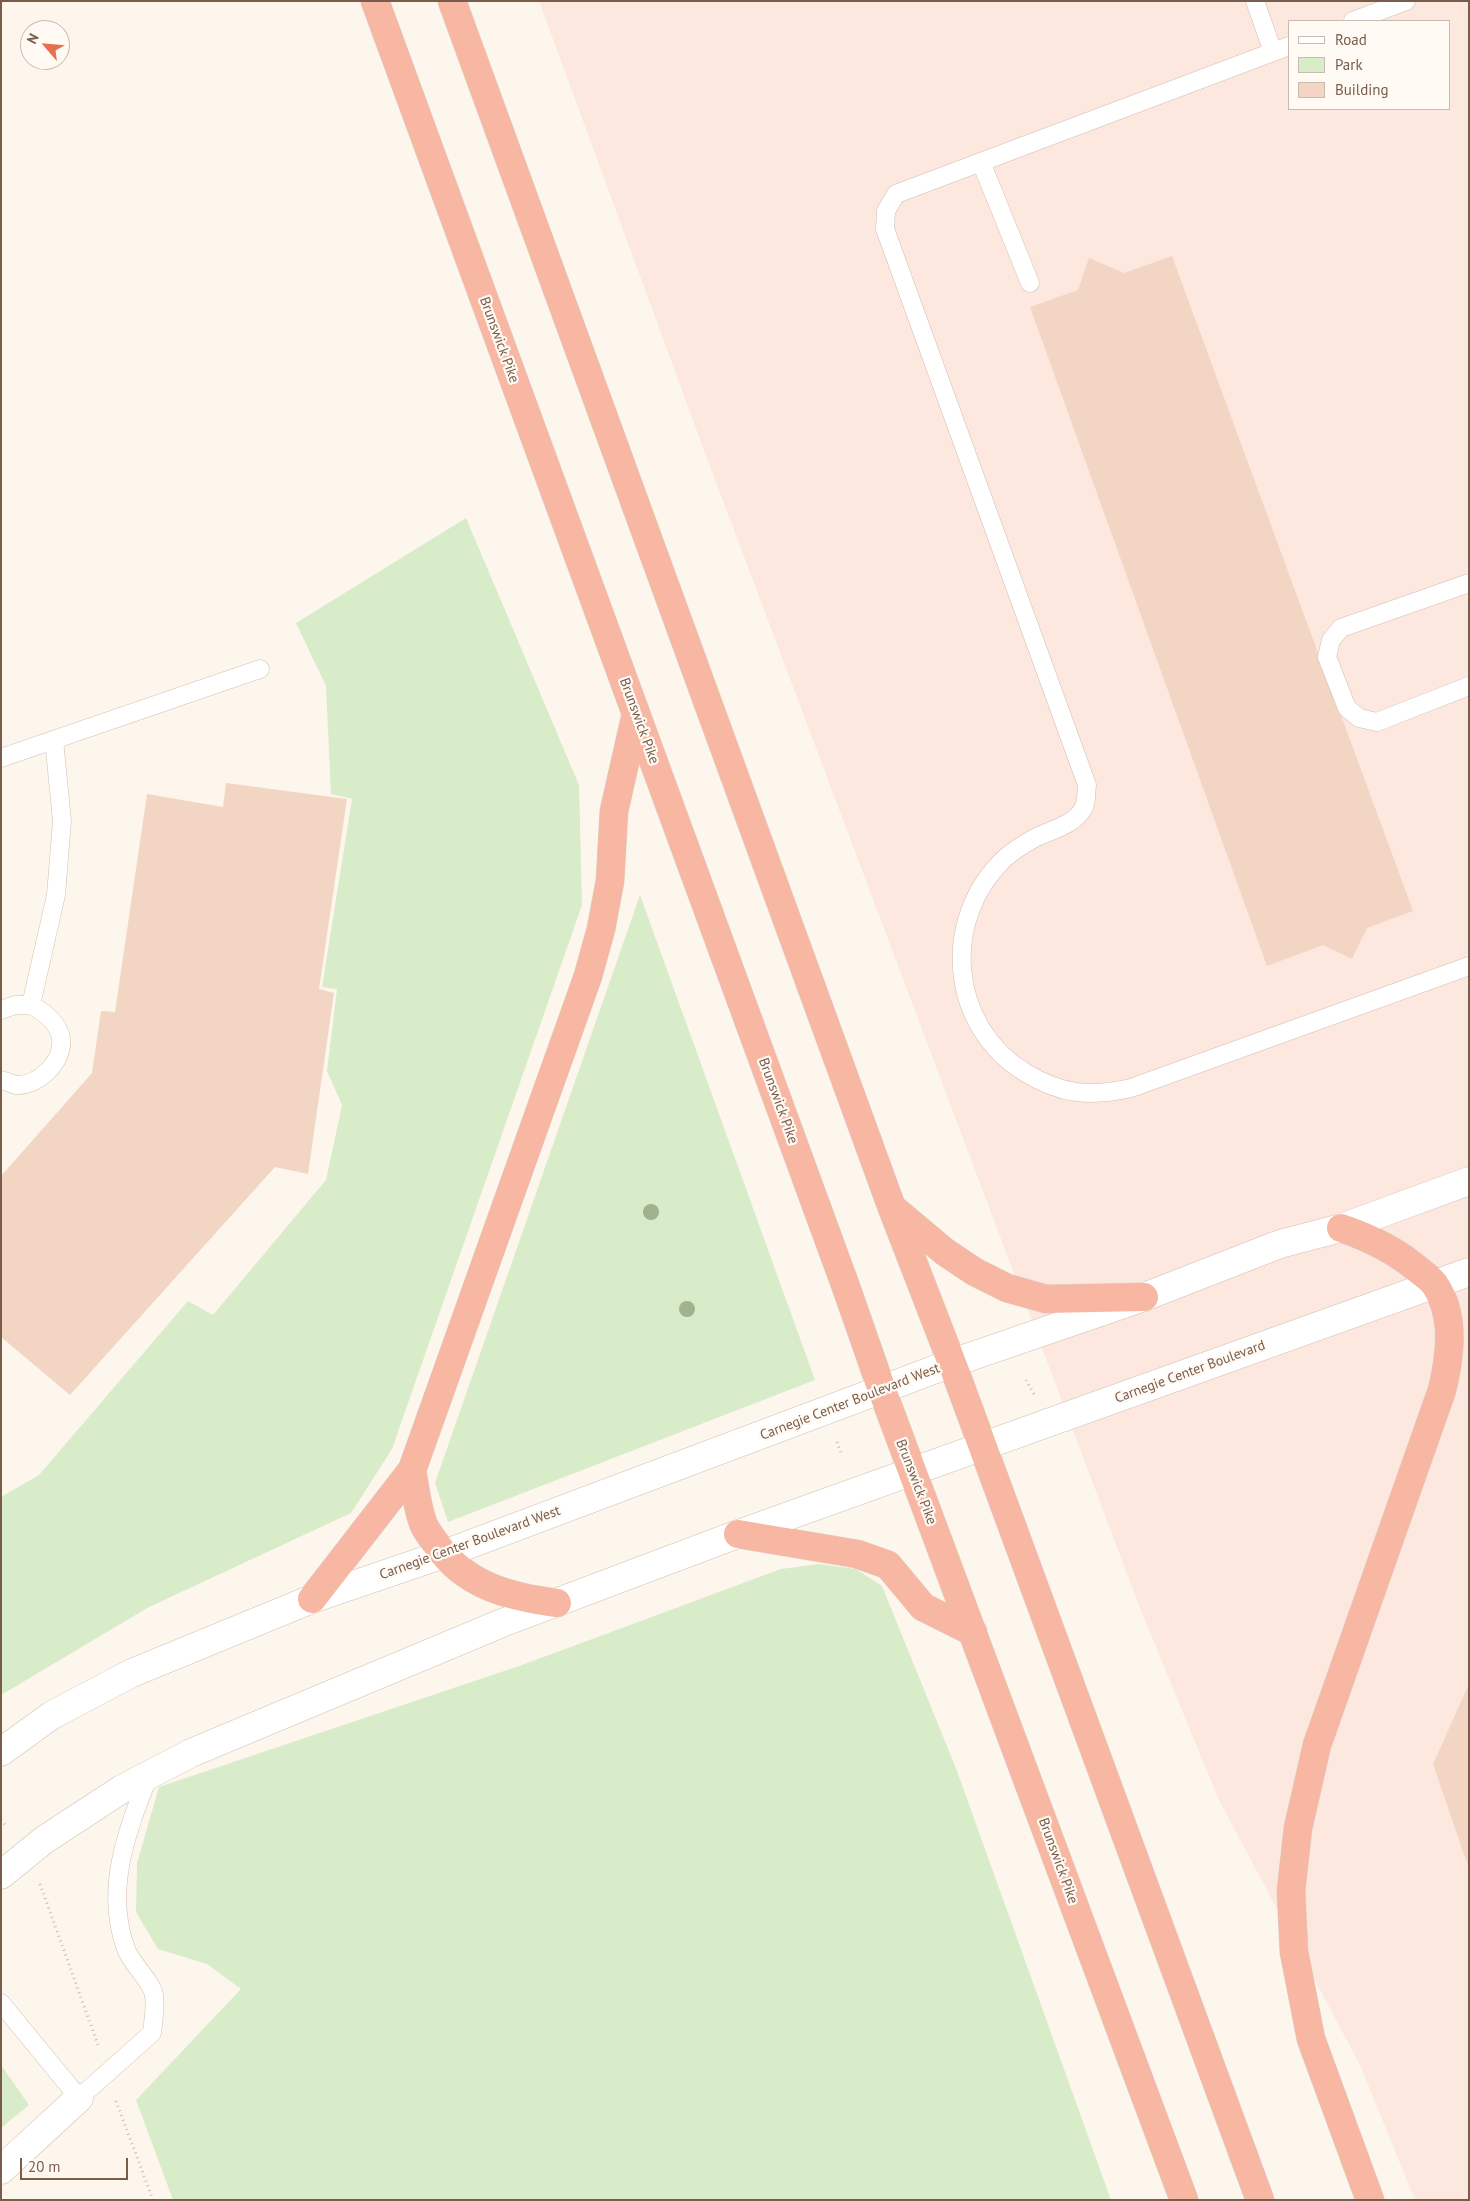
<!DOCTYPE html>
<html>
<head>
<meta charset="utf-8">
<style>
	body { margin:0 }
	#map { position:relative; width:1470px; height:2201px; overflow:hidden; background:#fdf6ec; font-family:"PT Sans",sans-serif }
	canvas { display:block }
	.frame { position:absolute; inset:0; border:2px solid #7a5c4d; pointer-events:none }
	.legend { position:absolute; left:1288px; top:20px; width:162px; height:90px; box-sizing:border-box; background:#fffaf3; border:1px solid #cabbb1; margin:0; padding:6px 9px; list-style:none; font-size:15px; color:#7a5c4d }
	.legend li { display:flex; align-items:center; gap:10px; height:25px }
	.legend b { width:25px; border:1px solid #cabbb1 }
	.north { position:absolute; left:20px; top:20px; width:50px; height:50px; box-sizing:border-box; background:#fffaf3; border:1px solid #cabbb1; border-radius:50%; rotate:297deg; font-size:14px; font-weight:700; line-height:20px; text-align:center; color:#7a5c4d }
	.north::after { content:''; display:block; margin:auto; width:18px; height:22px; background:#e76f51; clip-path:polygon(50% 0,100% 100%,50% 72%,0 100%) }
	.scale { position:absolute; left:20px; top:2158px; width:108px; height:22px; box-sizing:border-box; border:2px solid #7a5c4d; border-top:0; padding-left:6px; font-size:15px; line-height:18px; white-space:nowrap; color:#7a5c4d; -webkit-text-stroke:4px #fffaf3; paint-order:stroke }
</style>
</head>
<body>
<div id="map">
<canvas width="1470" height="2201"></canvas>
<div class="frame"></div>
<ul class="legend">
<li><b style="height:6px;background:#fff"></b>Road</li>
<li><b style="height:14px;background:#d8ecc9"></b>Park</li>
<li><b style="height:14px;background:#f3d5c3"></b>Building</li>
</ul>
<div class="north">N</div>
<div class="scale">20 m</div>
</div>
<script>
const ctx = document.querySelector('canvas').getContext('2d');
ctx.lineJoin = 'round';
function fill(path, color) {
  ctx.fillStyle = color;
  ctx.fill(path, 'evenodd');
}
function stroke(path, color, width, dash) {
  ctx.strokeStyle = color;
  ctx.lineWidth = width;
  ctx.lineCap = dash ? 'butt' : 'round';
  ctx.setLineDash(dash || []);
  ctx.stroke(path);
}
function drawText(font, color, halo, rows, align = 'center') {
  ctx.font = font + ' "PT Sans",sans-serif';
  ctx.lineWidth = 4.5;
  ctx.setLineDash([]);
  ctx.textBaseline = 'middle';
  ctx.strokeStyle = halo;
  ctx.fillStyle = color;
  for (const [text, x, y, turn = 0] of rows) {
    ctx.save();
    ctx.translate(x, y);
    ctx.rotate((+turn || 0) * Math.PI / 180);
    ctx.textAlign = isNaN(turn) ? turn : align;
    if (halo) ctx.strokeText(text, 0, 0);
    ctx.fillText(text, 0, 0);
    ctx.restore();
  }
}
fill(new Path2D(`
	M539,1h930v2199h-54l-55,-135 -142,-267 -80,-195 -433,-1150zM1289,21h160v88h-160z`), '#fde8e0');
fill(new Path2D(`
	M466,518l113,267 3,120 -190,544 -41,64 -202,94 -148,88v-198l38,-22 149,-174 25,14 113,-135 16,-75 -15,-34 10,-82 -15,-2 30,-188 -21,-5 -5,-108 -30,-63z
	M640,895l175,485 -367,142 -13,-39z
	M819,1564l37,5 26,17 75,185 154,429h-938l-37,-100 105,-111 -34,-25 -49,-15 -22,-37 1,-49 22,-76 363,-122 259,-96z
	M1,2065l28,40 -28,23z`), '#d8ecc9');
fill(new Path2D(`
	M1172,256l241,655 -46,17 -15,31 -29,-14 -56,21 -237,-659 48,-17 11,-32 35,15z
	M226,783l121,16 -28,190 15,4 -26,181 -33,-7 -205,228 -69,-58v-161l91,-103 9,-62 14,1 32,-218 76,13z
	M1469,1684v182h-1l-35,-102z`), '#f3d5c3');
const lane = new Path2D(`
	M1255,1l18,51
	M1353,21l53,-20
	M1289,46l-393,148 -10,17 -1,18 202,556c-1,6 0,16 -3,22 -9,19 -35,23 -51,32 -9,5 -20,12 -28,19 -65,61 -56,169 21,215 36,22 65,24 105,15l338,-122
	M981,162l49,121
	M1469,583l-128,45 -10,12 -4,17 20,51 12,10 18,4 92,-36
	M1,758l259,-89
	M1,1010l14,-5h16
	M1,1080c5,1 11,4 15,5 22,1 48,-23 45,-46 -2,-16 -17,-27 -30,-34l25,-110 6,-74 -8,-81
	M1,2003l78,95 73,-65c1,-11 4,-27 2,-38 -2,-13 -23,-32 -28,-46 -22,-60 1,-118 23,-174`);
const street = new Path2D(`
	M1,1752l51,-37 80,-42 180,-74 132,-45 508,-191 192,-66 136,-53 61,-16 128,-47
	M1,1875l43,-35 78,-51 69,-36 311,-130 236,-89 731,-262
	M1,2170l78,-72`);
const highway = new Path2D(`
	M375,1l471,1286 36,103 302,810
	M452,1l440,1207 60,155 308,837
	M895,1210l50,42 30,20 32,16 39,11 98,-2
	M1341,1228c30,10 56,23 80,44 5,4 11,8 14,13 21,31 15,72 7,105l-125,355 -19,83 -7,63 3,61 17,87 59,161
	M412,1470c3,18 5,36 11,53 3,8 9,15 14,22 29,41 73,52 120,58
	M738,1534l119,20 31,11 35,42 50,25
	M312,1599l100,-129 176,-494 13,-47 9,-48 4,-70 22,-97`);
stroke(lane, '#d1beb0', 19);
stroke(street, '#d1beb0', 29);
stroke(highway, '#dad1cd', 29);
stroke(new Path2D(`
	M1026,1380l8,14
	M837,1442l5,14
	M1,1820l6,7
	M40,1884l58,161
	M116,2101l37,99`), '#d9b8a5', 3, [1, 4]);
stroke(lane, '#fff', 18);
stroke(street, '#fff', 28);
stroke(highway, '#f7b7a3', 28);
ctx.fillStyle = '#a0b28e';
for (const [x, y] of [
	[651,1212],
	[687,1309]
]) {
  ctx.beginPath();
  ctx.arc(x, y, 8, 0, 2 * Math.PI);
  ctx.fill();
}
drawText('14px', '#7a5c4d', '#fffaf3', [
	["Brunswick Pike",499,340,70],
	["Brunswick Pike",639,721,70],
	["Brunswick Pike",778,1101,70],
	["Carnegie Center Boulevard",1190,1372,-20],
	["Carnegie Center Boulevard West",850,1402,-21],
	["Brunswick Pike",916,1482,69],
	["Carnegie Center Boulevard West",470,1543,-20],
	["Brunswick Pike",1058,1861,70]
]);
</script>
</body>
</html>
